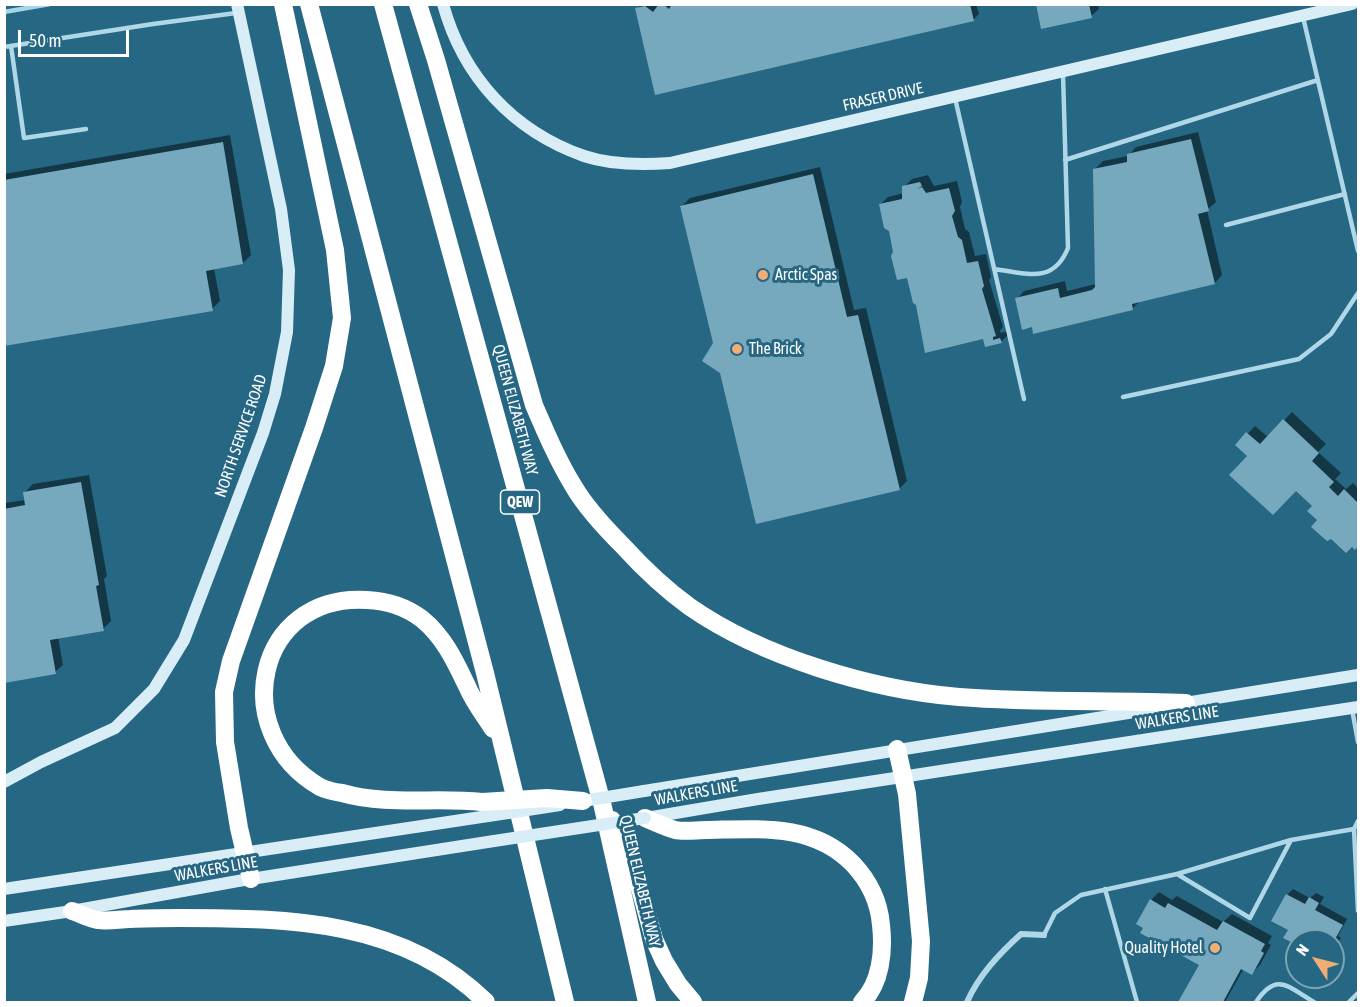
<!DOCTYPE html>
<html>
<head>
<meta charset="utf-8">
<style>
	body { margin:0 }
	#map { position:relative; width:1363px; height:1007px; overflow:hidden; background:#266784; font-family:"Asap Condensed",sans-serif }
	canvas { display:block }
	.frame { position:absolute; inset:0; border:6px solid #fff; pointer-events:none }
	.north { position:absolute; left:1285px; top:929px; width:60px; height:60px; box-sizing:border-box; background:#266784; border:2px solid #7da4b5; border-radius:50%; rotate:306deg; font-size:16px; font-weight:700; line-height:24px; text-align:center; color:#fff }
	.north::after { content:''; display:block; margin:auto; width:21px; height:27px; background:#f1ad74; clip-path:polygon(50% 0,100% 100%,50% 72%,0 100%) }
	.scale { position:absolute; left:18px; top:30px; width:111px; height:27px; box-sizing:border-box; border:3px solid #fff; border-top:0; padding-left:8px; font-size:18px; line-height:21px; white-space:nowrap; color:#fff; -webkit-text-stroke:4px #266784; paint-order:stroke }
</style>
</head>
<body>
<div id="map">
<canvas width="1363" height="1007"></canvas>
<div class="frame"></div>
<div class="north">N</div>
<div class="scale">50 m</div>
</div>
<script>
const ctx = document.querySelector('canvas').getContext('2d');
ctx.lineJoin = 'round';
function fill(path, color) {
  ctx.fillStyle = color;
  ctx.fill(path, 'evenodd');
}
function stroke(path, color, width, dash) {
  ctx.strokeStyle = color;
  ctx.lineWidth = width;
  ctx.lineCap = dash ? 'butt' : 'round';
  ctx.setLineDash(dash || []);
  ctx.stroke(path);
}
function drawText(font, color, halo, rows, align = 'center') {
  ctx.font = font + ' "Asap Condensed",sans-serif';
  ctx.lineWidth = 6;
  ctx.setLineDash([]);
  ctx.textBaseline = 'middle';
  ctx.strokeStyle = halo;
  ctx.fillStyle = color;
  for (const [text, x, y, turn = 0] of rows) {
    ctx.save();
    ctx.translate(x, y);
    ctx.rotate((+turn || 0) * Math.PI / 180);
    ctx.textAlign = isNaN(turn) ? turn : align;
    if (halo) ctx.strokeText(text, 0, 0);
    ctx.fillText(text, 0, 0);
    ctx.restore();
  }
}
fill(new Path2D(`
	M641,4h14l4,3 2,-3h315l3,10 -6,6 -317,73 -19,-84z
	M1038,4h60l1,5 -8,7z
	M1198,132l18,70 -9,8 15,65 -7,8 -74,17 -9,9 -99,17 -16,-27 7,-8 41,-10 2,10 29,-7 -1,-115 8,-8 25,-5 8,-9z
	M230,135l21,120 -8,8 -29,5 6,33 -8,8 -208,36v-171z
	M820,167l34,143 12,-2 41,173 -8,8 -184,-145 -33,-138 8,-8z
	M928,175l6,11 23,-5 5,21 -2,5 5,22 4,3 6,24 11,-2 5,23 -2,3 14,47 -3,3 1,3 7,-2 1,3 -8,8 -15,3 -2,-8 -66,-33 -10,-28 -13,-24 -5,-22 -10,-25 8,-8 16,-4v-6l8,-8z
	M1292,412l34,32 -8,8 23,21 -6,6 11,10 7,-6 5,5v56l-3,4 -59,-59 -47,-33 -12,-11 18,-19 13,11z
	M89,475l18,101 -3,3 7,42 -8,8 -45,8 5,28 -8,7 -51,9v-178l22,-3 -1,-8 8,-8z
	M1293,889l17,9 6,-5 8,4 -4,7 27,15 -9,17 3,2 -8,10v-7h-36v19l-2,-17 -5,-13 -3,-35z
	M1159,892l13,8 5,-4 46,26 9,-8 40,22 -4,7 3,2 -11,20 -8,8 -8,-5 -19,34h-45l21,-38 -50,-64z`), '#0007');
stroke(new Path2D(`
	M4,12l46,-8`), '#a4d5e8', 4.5);
fill(new Path2D(`
	M659,4h4l6,5 3,-5h298l4,17 -319,74 -20,-87 10,-2 8,6z
	M1036,4h53l3,14 -51,11z
	M1191,139l18,72 -11,3 17,70 -83,20 1,6 -100,24 -1,-7 -10,3 -7,-32 43,-10 2,10 32,-8 3,-3 -2,-118 34,-7v-8z
	M223,142l20,122 -37,7 7,40 -209,35v-166z
	M813,174l34,143 11,-2 42,175 -144,34 -36,-151 -18,-12 11,-18 -33,-137z
	M920,182l2,4 -5,3 5,-2 4,6 23,-5 6,23 -3,5 6,21 4,3 5,23 11,-2 6,25 -2,3 14,47 -3,1v3l7,-2 2,5 -17,4 -2,-8 -58,14 -9,-48 -3,-2 -6,-25 -10,2 -6,-24 2,-4 -4,-21 -5,-3 -5,-24 23,-5v-13z
	M1283,419l36,34 -7,8 22,21 -5,5 9,9 6,-7 14,14v43l-3,4 -3,-3 -6,6 -15,-14 -4,2 -16,-14 6,-7 -10,-9 5,-5 -16,-15 -23,24 -44,-40 18,-19 -12,-11 11,-13 14,12z
	M81,482l18,103 -3,1 8,45 -54,9 6,34 -52,9v-174l21,-4 -2,-13z
	M1286,894l19,10 4,-7 10,6 -4,7 28,15 -9,16h-37v21l-11,-6 7,-13 -10,-5 5,-8 -17,-9z
	M1150,899l15,9 3,-5 49,27 6,-9 42,23 -4,7 3,2 -12,22 -11,-6 -18,33h-45l21,-37 -59,-32 3,-5 -7,-4z`), '#76a9be');
stroke(new Path2D(`
	M1303,17l55,234
	M11,46l13,92 62,-9
	M4,47l149,-23 83,-11
	M955,98l69,301
	M1065,160l253,-80
	M1226,225l119,-31
	M994,269c32,4 59,16 74,-21l-5,-175
	M1123,397l176,-38 32,-25 27,-41
	M1352,709l6,33
	M1354,829l4,82
	M1177,874l73,44 41,-78
	M1105,889l32,113
	M1044,935l11,-22 26,-18 96,-21 114,-34 63,-11 4,-8
	M1256,1002c21,-31 32,-15 58,0
	M1349,1002l9,-9`), '#afd7e7', 4.5);
stroke(new Path2D(`
	M967,1002c12,-27 32,-48 54,-68l23,1`), '#afd7e7', 6);
stroke(new Path2D(`
	M443,4c20,73 70,127 141,152 27,9 59,9 86,7l682,-159
	M1179,704l179,-29
	M4,782l37,-20 74,-34 39,-39 30,-49 79,-207 12,-39 12,-62 2,-62 -8,-61 -44,-205
	M644,791l509,-82
	M646,818l112,-19 600,-92
	M4,889l504,-76
	M4,921l68,-10 166,-30 256,-40`), '#d9edf7', 12);
stroke(new Path2D(`
	M309,4l176,669 80,329
	M383,4l219,799 45,199
	M418,4l18,56 98,345c12,28 24,56 40,82 13,22 31,41 49,59 20,22 42,43 67,61 72,50 182,83 269,90 75,6 151,3 227,6
	M897,749l10,45 14,147 -2,37 -6,24
	M482,802c-47,-5 -94,4 -140,-9 -7,-1 -16,-3 -22,-6 -93,-54 -65,-194 47,-187 21,1 38,6 55,19 22,18 33,42 45,67 6,15 17,29 26,43
	M645,818c9,4 20,9 30,12 9,2 22,0 32,0 52,-1 106,-7 146,34 16,17 26,37 28,61 3,26 0,58 -19,77
	M612,820l17,29 25,90 10,22 14,23 15,18
	M251,879l-12,-51 -14,-86 -1,-50 7,-31 83,-233 20,-62 8,-48 -7,-68 -52,-246
	M72,911c9,3 18,8 26,9 10,2 22,-1 32,-1 17,-1 33,-1 50,-1 110,0 223,2 306,84`), '#fff', 18);
stroke(new Path2D(`
	M577,802l67,-11
	M508,813l52,-8
	M494,841l151,-23`), '#d9edf7', 12);
stroke(new Path2D(`
	M482,802l65,-4 36,3`), '#fff', 18);
for (const [x, y, r, color] of [
	[763,275,6,"#f1ad74"],
	[737,349,6,"#f1ad74"],
	[1215,948,6,"#f1ad74"]
]) {
  const dot = new Path2D();
  dot.arc(x, y, r, 0, 2 * Math.PI);
  ctx.fillStyle = color;
  ctx.fill(dot);
  stroke(dot, '#266784', 2);
}
for (const [x, y, w] of [
	[520,502,39]
]) {
  const box = new Path2D();
  box.roundRect(x - w / 2, y - 12, w, 24, 4.5);
  ctx.fillStyle = '#266784';
  ctx.fill(box);
  stroke(box, '#fff', 1.5);
}
drawText('bold 15px', '#fff', null, [
	["QEW",520,502]
]);
drawText('16px', '#fff', '#266784', [
	["FRASER DRIVE",883,97,-13],
	["QUEEN ELIZABETH WAY",515,410,75],
	["NORTH SERVICE ROAD",241,436,-71],
	["WALKERS LINE",1177,718,-9],
	["WALKERS LINE",696,793,-10],
	["WALKERS LINE",216,869,-10],
	["QUEEN ELIZABETH WAY",640,881,77]
]);
drawText('16px', '#fff', '#266784', [
	["Arctic Spas",775,275],
	["The Brick",749,349],
	["Quality Hotel",1203,948,"right"]
], 'left');
</script>
</body>
</html>
